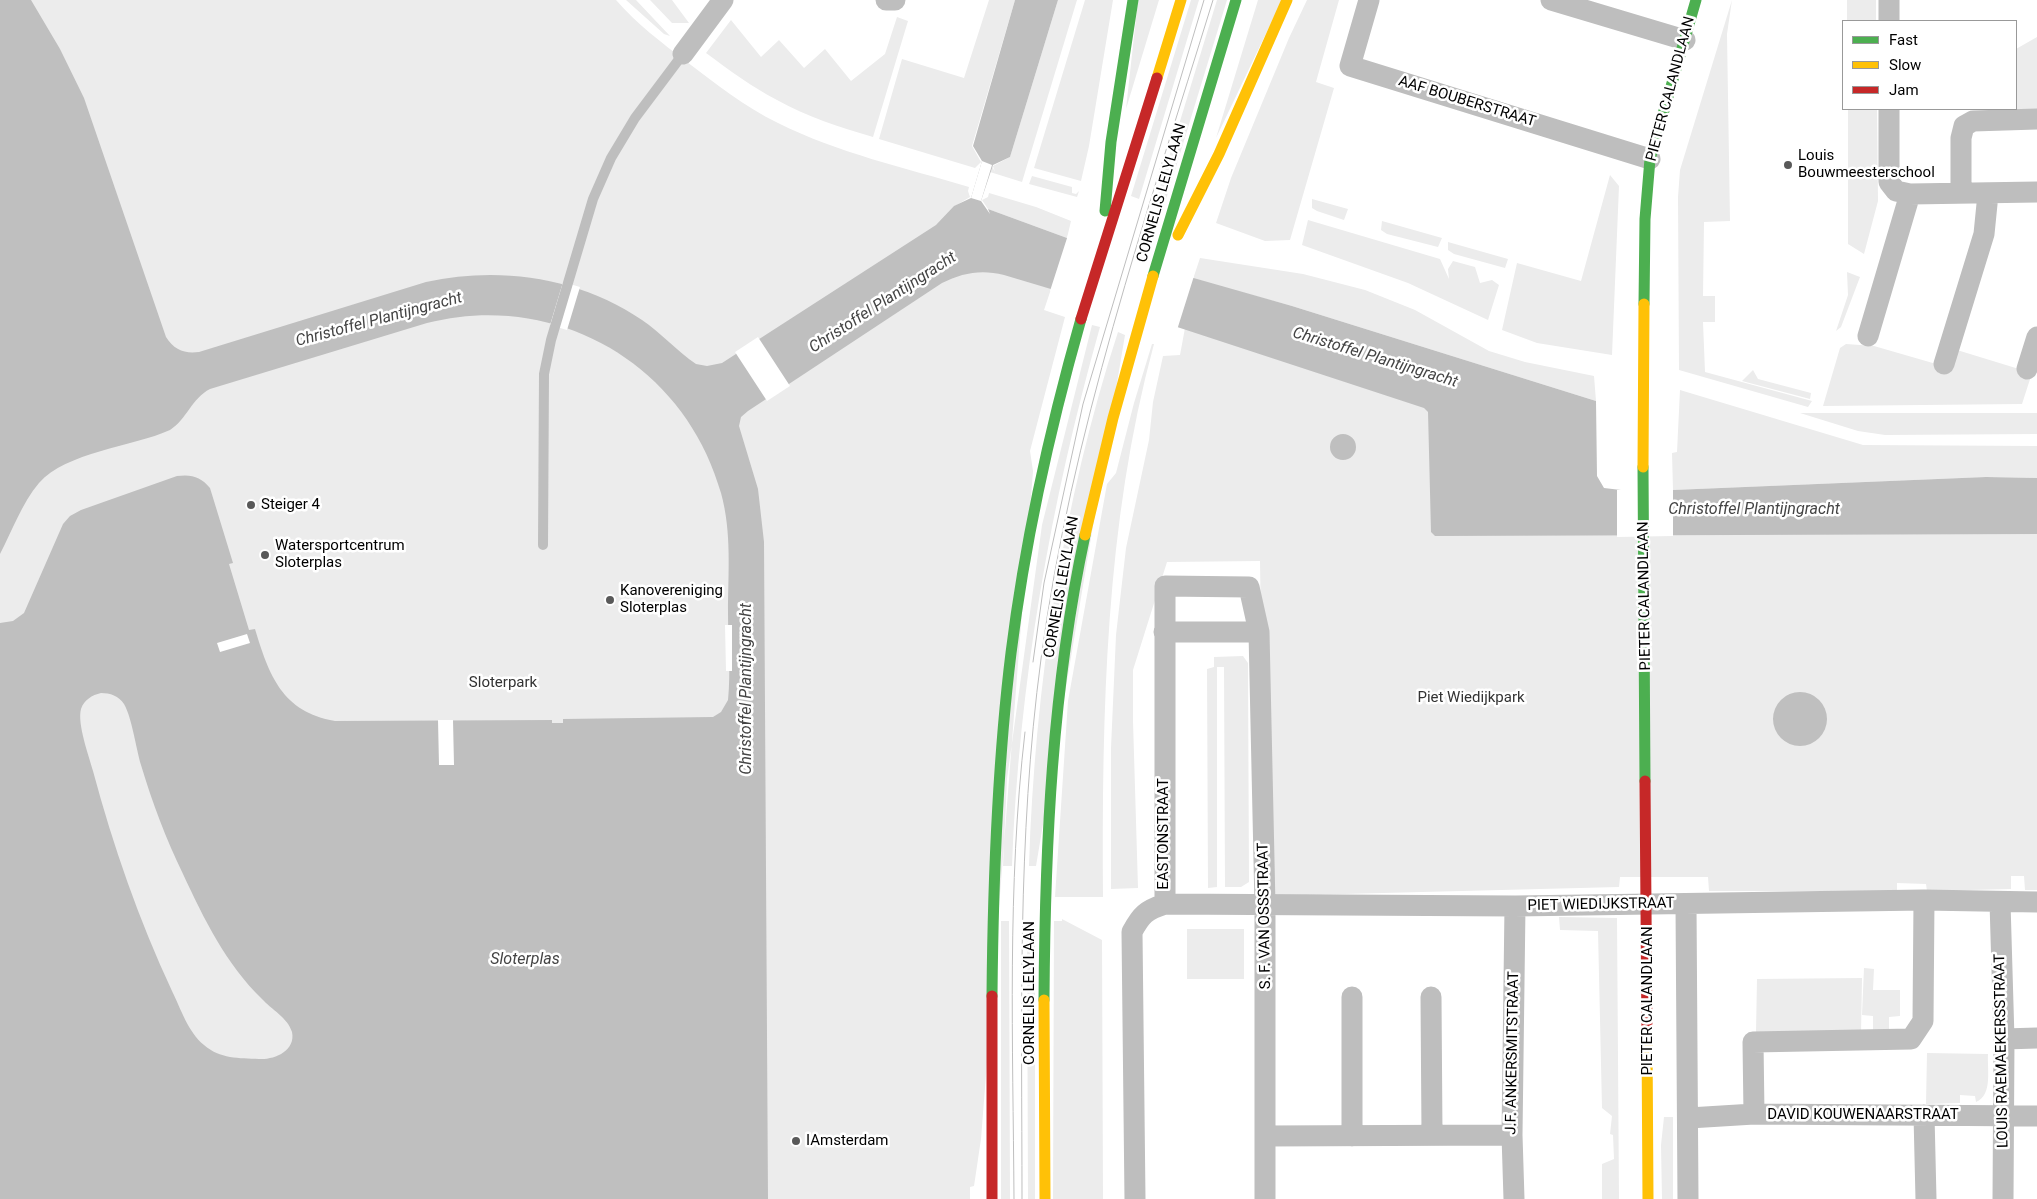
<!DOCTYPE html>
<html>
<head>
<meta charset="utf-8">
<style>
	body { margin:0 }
	#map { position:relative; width:2037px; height:1199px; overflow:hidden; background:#fff; font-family:Roboto,sans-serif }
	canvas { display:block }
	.legend { position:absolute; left:1842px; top:20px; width:175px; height:90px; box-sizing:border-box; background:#fff; border:1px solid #999; margin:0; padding:6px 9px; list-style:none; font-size:15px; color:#000 }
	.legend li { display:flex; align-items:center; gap:10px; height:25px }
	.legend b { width:25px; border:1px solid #999 }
</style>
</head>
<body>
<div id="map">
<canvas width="2037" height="1199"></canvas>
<ul class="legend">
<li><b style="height:6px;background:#4caf50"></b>Fast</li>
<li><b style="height:6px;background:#ffc107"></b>Slow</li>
<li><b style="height:6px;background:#c62828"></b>Jam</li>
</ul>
</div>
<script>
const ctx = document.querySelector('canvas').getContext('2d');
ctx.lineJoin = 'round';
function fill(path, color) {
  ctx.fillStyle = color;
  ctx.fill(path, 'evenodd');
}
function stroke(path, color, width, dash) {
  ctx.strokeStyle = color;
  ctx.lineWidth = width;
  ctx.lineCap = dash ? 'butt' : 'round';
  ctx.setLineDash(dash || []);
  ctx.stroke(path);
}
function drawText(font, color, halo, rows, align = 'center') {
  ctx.font = font + ' Roboto,sans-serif';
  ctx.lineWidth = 5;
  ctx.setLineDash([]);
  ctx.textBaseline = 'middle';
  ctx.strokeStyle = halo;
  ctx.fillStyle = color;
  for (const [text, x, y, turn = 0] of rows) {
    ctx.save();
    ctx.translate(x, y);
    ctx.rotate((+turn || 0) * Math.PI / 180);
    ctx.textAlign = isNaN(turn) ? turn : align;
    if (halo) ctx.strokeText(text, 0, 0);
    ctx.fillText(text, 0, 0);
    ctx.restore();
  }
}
fill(new Path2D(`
	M0,0h616c21,24 46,43 71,62 29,22 58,45 91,61 60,30 128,45 191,64l-1,4 2,6 -15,9 105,40 -9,43 -7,21 21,7 -35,134 3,20 -52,668 -7,47 -4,1v12h-803l-167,-461z
	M626,0h10l34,36 -6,-2z
	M650,0h22l17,23h-17z
	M989,0h26l-43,146 9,16 -6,6 -96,-29 23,-80 62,19z
	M1058,0h19l-55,182 -32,-10 2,-6 3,6 -2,-6 17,-9z
	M1085,0h28l-24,146 -8,35 -47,-13z
	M1138,0h21l-33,109z
	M1191,0h8l-60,199 -8,-3z
	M1217,0h10l-63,206 -9,-3z
	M1258,0h24l-66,138z
	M1307,0h32l-23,82 18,6 -44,152 -25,1 -49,-18 15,-45 58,-140z
	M1732,0l-5,34 3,187 -26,1 -1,74h12v26h-12l2,50 107,29 -4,6 -129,-37 -1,-173 2,-27z
	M1847,0h29v21h-29z
	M897,17l11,4 -35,116c-33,-10 -66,-20 -96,-37 -25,-13 -48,-30 -71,-47l25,-33 30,37 18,-17 25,28 21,-19 26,32 34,-27z
	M2037,37v72l-28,2 -2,-2h9v-60z
	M1848,109h29l1,92 -14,53 -16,-10z
	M1610,175l9,11 -7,169 -75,-12 -35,-13 15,-67 64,18z
	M1032,176l40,11v6l4,1 3,-3 -2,6 -48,-13z
	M989,193l47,14 35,14 -4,17 -79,-29 -6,-9 6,-3z
	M1312,199l36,10 -4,11 -27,-9 -5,-3z
	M1308,220l132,39 9,20 -1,-10 5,-8 22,6 5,16 12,-3 7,5 -11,35 -80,-37 -106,-38z
	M1382,221l60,17 -4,9 -51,-13 -6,-4z
	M1448,242l60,17 -3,9 -51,-14 -6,-4z
	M1200,258l103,16 62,16 50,20 74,41 36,11 69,14 2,25 -304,-95 -99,-27z
	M1847,272l13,5 -19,50 -5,4 12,-36z
	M1092,325l8,2c-50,177 -81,356 -88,539h-9l4,-87 35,-254z
	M1185,328l259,83 34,108 559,8v363h-12l-1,-14h-13v13l-84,2 -1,-7 -29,-1v8h-188l-1,-14h-88l-1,10 -354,9 -5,-335 -93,1 -34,108v51l5,167 -27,1v-141l5,-113 10,-87 23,-108 4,-38 10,-46 17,-1z
	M1118,332l7,3 -89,531h-7c6,-180 33,-362 89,-534z
	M1152,344h2c-49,180 -52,368 -51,553h-48l13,-196 39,-217 9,-11 18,-70z
	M1846,344l28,2 76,22 7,-18 75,23 -10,31 -199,2 17,-58z
	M1753,370l5,9 53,14 -1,6 -68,-18z
	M1680,390l183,55 174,1v32l-51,-1 -313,13 -1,-37 5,-1z
	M1800,413h237v21l-152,1 -27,-4z
	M1243,656l5,7 1,219 -8,5h-16l-1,-220h-7v220l-9,1 -1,-219 7,-2v-10z
	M1559,917l58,1 2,281h-17v-35l12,-5 -1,-24 -3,-1 2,-18 -10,-8 -4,-177 -38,-1z
	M1062,919l40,21 1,259h-50l1,-278h8z
	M1001,921h8l1,278h-9z
	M1027,921h8v278h-7z
	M1187,929h57v50h-57z
	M1864,968l10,1 -1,21h27v26l-11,1v15l-16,1v-17l-11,-1z
	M1862,978l-1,56 -105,-2 1,-53z
	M1927,1053l61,1c-1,15 5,41 -12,48l-1,-6 -15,-1v8l-34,1z
	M1664,1117h9v82h-11l-1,-54z`), '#ececec');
fill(new Path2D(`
	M0,0h31l29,49 24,49 82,239c8,13 19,17 33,15l227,-70c73,-16 153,-5 216,38 19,13 35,31 54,44l11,2 15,-3 214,-138 18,-19 17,-8 11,-37 -9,-15 42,-146h43l-48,157 -17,8 -12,36 9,13 -2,-5 79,29 116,37 109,31 304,95 1,75 7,12 17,2h52l313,-13 51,1v56l-602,2 -4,-4 -3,-120 -4,-4 -256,-84 -164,-49c-23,-6 -42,-2 -62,8l-194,128 -7,6 -2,9 19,63 6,53 4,657h-768v-576l13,-2 11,-8 39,-89 7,-8 11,-6 96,-34c15,-2 24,1 33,12l23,75 -4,1 20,66 6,-1c14,46 27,83 80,92l217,-1v3h11v-4l150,-2 8,-5 7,-12c3,-29 0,-58 0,-87 0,-40 4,-80 -7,-120 -36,-129 -165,-203 -294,-170l-217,66c-18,9 -23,30 -40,41 -38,17 -104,22 -131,53 -17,20 -27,48 -39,71zM101,693c9,0 18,3 23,11 8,14 12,44 17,61 11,37 25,74 42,109 21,45 43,90 79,125 9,10 26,19 30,33 4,19 -18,28 -33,27 -20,-1 -39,0 -55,-14 -16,-13 -23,-36 -32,-54 -33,-71 -59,-145 -79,-220 -4,-15 -16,-47 -12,-62 3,-9 11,-14 20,-16z
	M1330 447a13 13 0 1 1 26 0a13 13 0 1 1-26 0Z
	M1773 719a27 27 0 1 1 54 0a27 27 0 1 1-54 0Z`), '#bfbfbf');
fill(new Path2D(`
	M982,161l10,4 -11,36 -10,-3z
	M1068,235l126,41 -17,54 -127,-39z
	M563,282l17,5 -13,43 -17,-5z
	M758,337l32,49 -23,15 -32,-49z
	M1617,490h56v46l-56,1z
	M725,625h7v46h-6z
	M247,634l3,9 -30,9 -3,-9z
	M438,720h15l1,45h-15z`), '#fff');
stroke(new Path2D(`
	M543,545l1,-171 7,-34 42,-141 18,-41 24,-40 48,-64`), '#bebebe', 10);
stroke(new Path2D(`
	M886,0h9
	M1369,0l-19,66 300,93
	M1551,0l134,40
	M1889,0v21
	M683,54l40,-54
	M1889,109v73l7,9 14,3 127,-2
	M1961,193v-55l3,-12 9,-5 64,-2
	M1868,336l42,-142
	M1944,364l40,-130 4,-40
	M2027,369l10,-32
	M1164,632h95
	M2000,902l4,137 -1,160
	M1165,904l350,2 409,-6 113,2
	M1686,904l2,295
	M1352,997v139
	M1431,997l1,137
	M2004,1039l33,-1
	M1754,1114l-1,-72 158,-3 12,-18 1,-121
	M1924,1115l2,84
	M1689,1118l65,-4 283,2
	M1266,1136l246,-1
	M1135,1199l-3,-267c9,-17 14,-22 33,-28v-318l84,1 10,45 6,274v293
	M1514,1199l-2,-64 3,-229`), '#bebebe', 21);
stroke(new Path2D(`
	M1105,211l6,-69 22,-142
	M1153,276l83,-276
	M1644,304l1,-85 5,-60 46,-159
	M1643,467l2,314
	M992,996c1,-114 5,-229 19,-343 14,-113 39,-225 70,-334
	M1044,1000c1,-155 8,-312 41,-465`), '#4caf50', 11);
stroke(new Path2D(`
	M1157,78l24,-78
	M1178,235l41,-81 68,-154
	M1643,467l1,-163
	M1085,535l28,-117 40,-142
	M1044,1000l1,199
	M1647,1037l1,162`), '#ffc107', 11);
stroke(new Path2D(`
	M1081,319l76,-241
	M1645,781l2,256
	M992,1199v-203`), '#c62828', 11);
stroke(new Path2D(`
	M1033,662l11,-79 39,-179 121,-404
	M1014,1199c-1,-156 -7,-312 11,-467
	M1022,1199c0,-180 -5,-361 19,-540 30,-225 105,-442 172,-659`), '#bebebe', 1);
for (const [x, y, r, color] of [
	[1788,165,5,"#595959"],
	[251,505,5,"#595959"],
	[265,555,5,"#595959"],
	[610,600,5,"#595959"],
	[796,1141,5,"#595959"]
]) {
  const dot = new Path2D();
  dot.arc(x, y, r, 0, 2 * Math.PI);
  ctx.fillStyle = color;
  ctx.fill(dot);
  stroke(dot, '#fff', 2);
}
drawText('15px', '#000', '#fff', [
	["PIETER CALANDLAAN",1671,89,-75],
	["AAF BOUBERSTRAAT",1467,102,17],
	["CORNELIS LELYLAAN",1162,193,-74],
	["CORNELIS LELYLAAN",1062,587,-80],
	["PIETER CALANDLAAN",1645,596,-91],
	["EASTONSTRAAT",1164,834,-90],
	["PIET WIEDIJKSTRAAT",1601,905,-1],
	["S. F. VAN OSSSTRAAT",1265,916,-91],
	["CORNELIS LELYLAAN",1030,993,-90],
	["PIETER CALANDLAAN",1648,1001,-90],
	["LOUIS RAEMAEKERSSTRAAT",2002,1051,-91],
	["J.F. ANKERSMITSTRAAT",1513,1053,-89],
	["DAVID KOUWENAARSTRAAT",1863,1115]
]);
drawText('15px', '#000', '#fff', [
	["Louis",1798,156],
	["Bouwmeesterschool",1798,173],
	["Steiger 4",261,505],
	["Watersportcentrum",275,546],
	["Sloterplas",275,563],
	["Kanovereniging",620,591],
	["Sloterplas",620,608],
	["IAmsterdam",806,1141]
], 'left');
drawText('15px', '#333', '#fff', [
	["Sloterpark",503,683],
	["Piet Wiedijkpark",1471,698]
]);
drawText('italic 16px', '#444', '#fff', [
	["Christoffel Plantijngracht",883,303,-33],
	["Christoffel Plantijngracht",379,320,-15],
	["Christoffel Plantijngracht",1375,358,17],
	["Christoffel Plantijngracht",1754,510],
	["Christoffel Plantijngracht",747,689,-90],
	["Sloterplas",525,960]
]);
</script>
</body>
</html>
